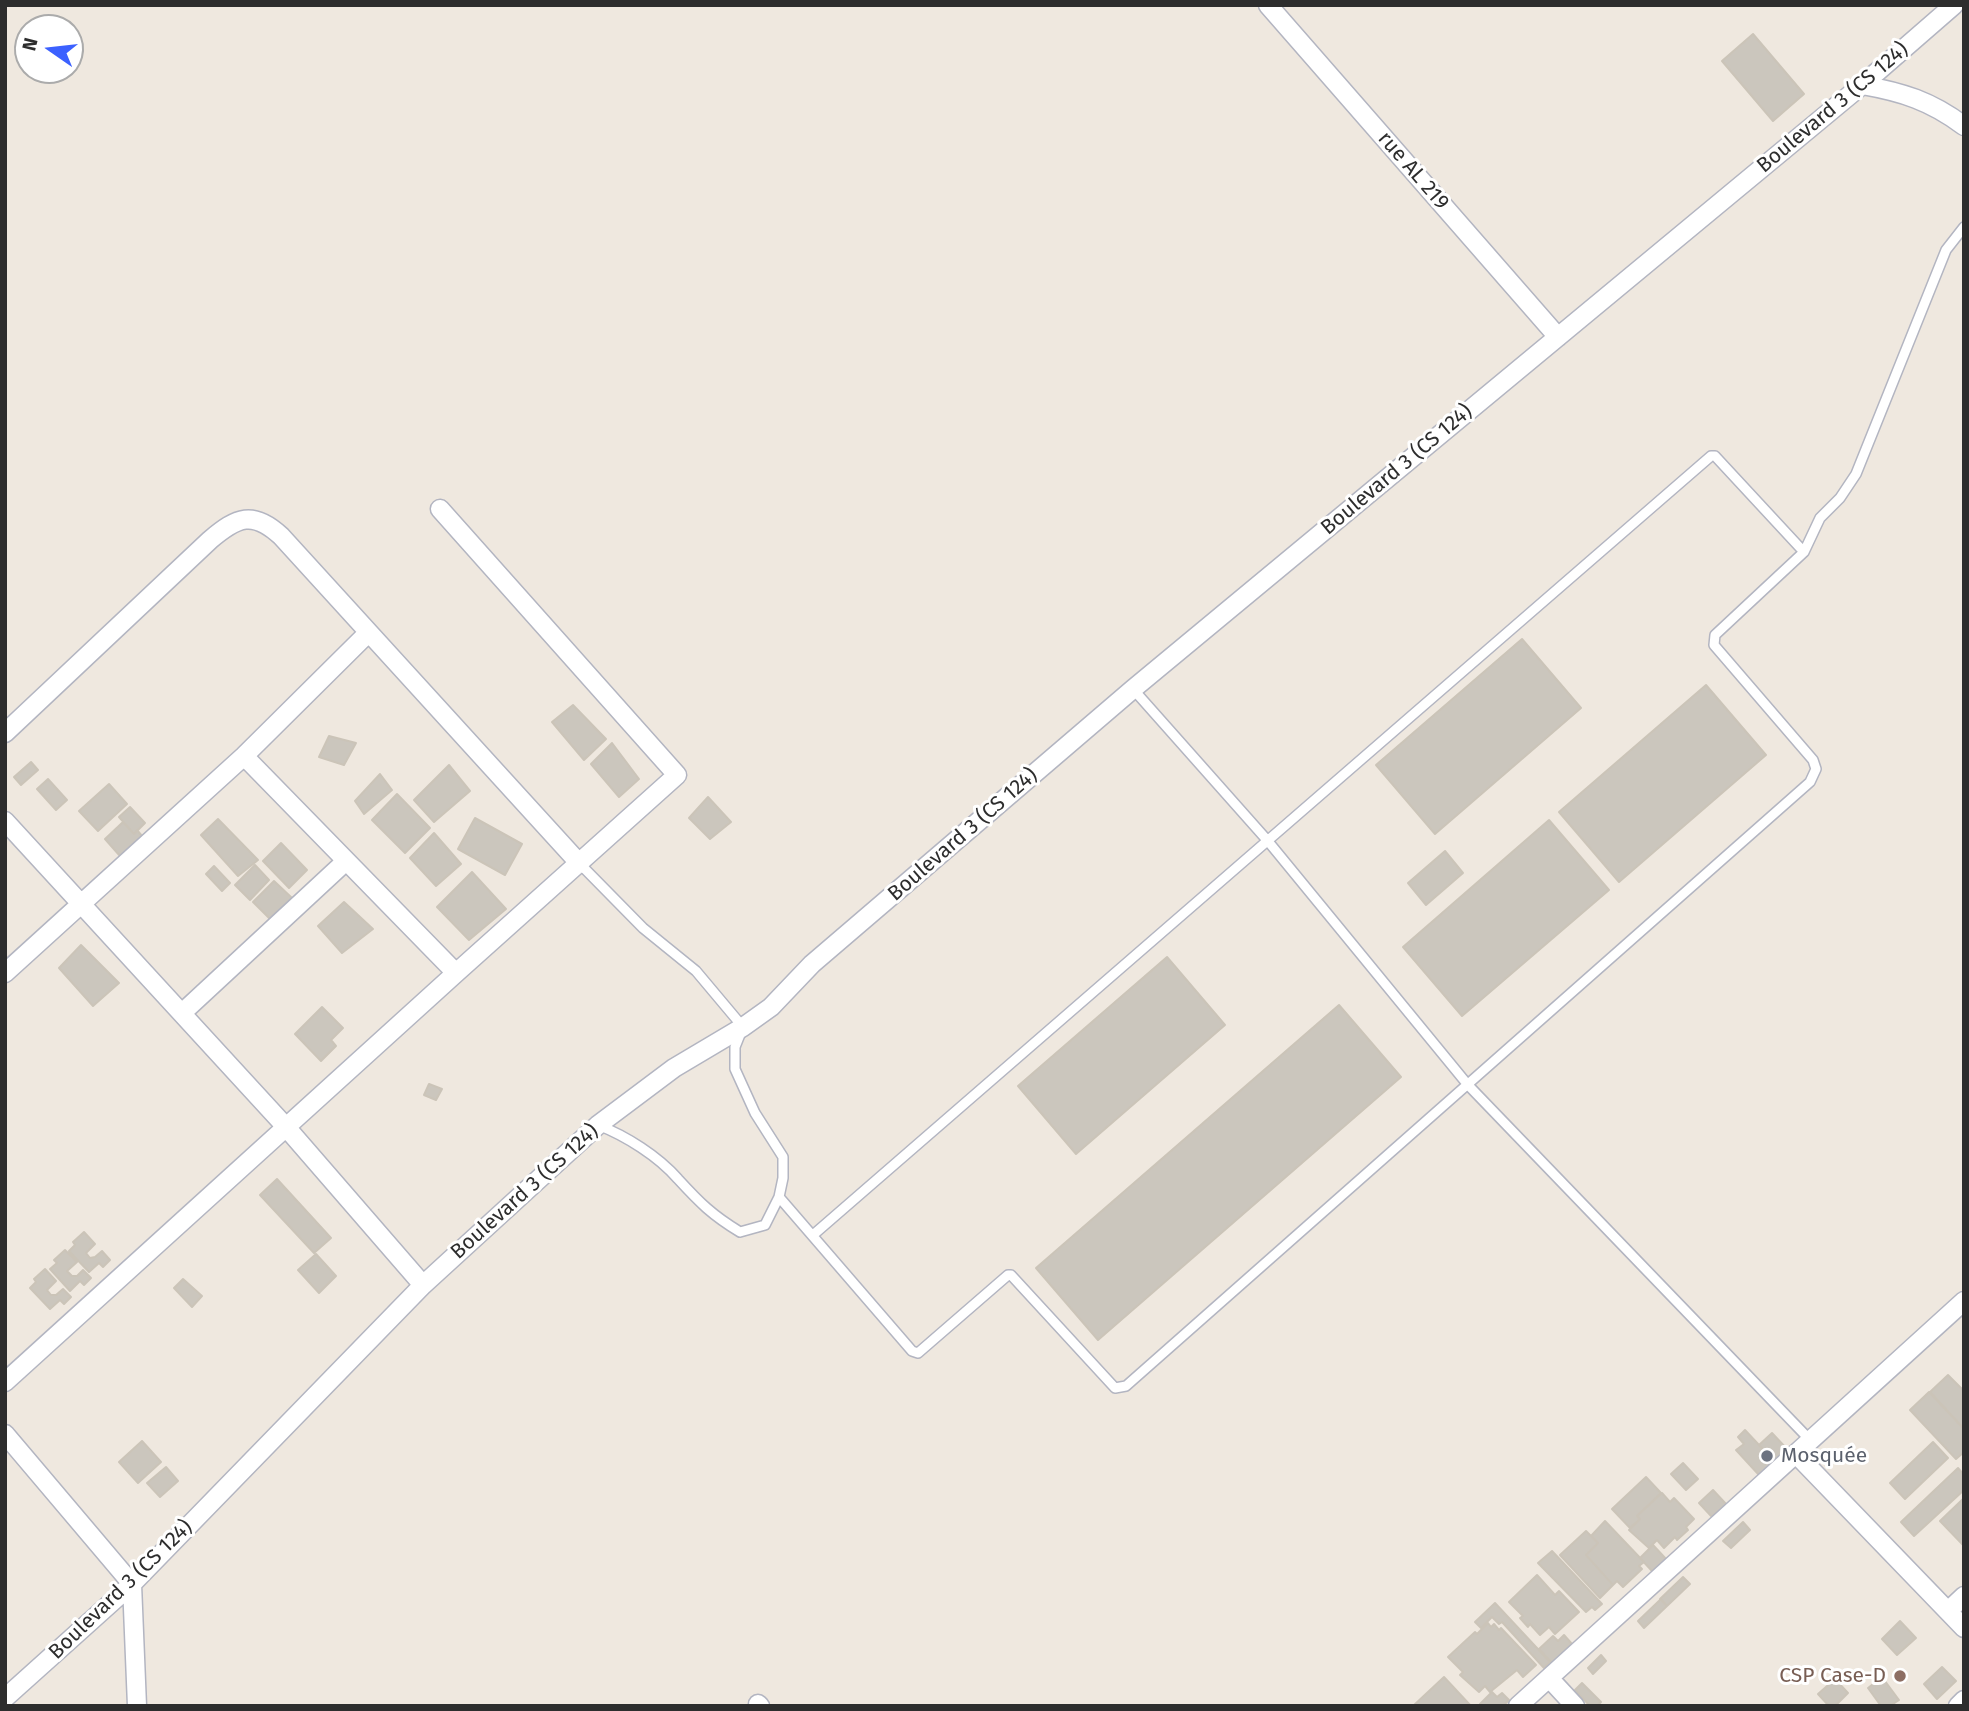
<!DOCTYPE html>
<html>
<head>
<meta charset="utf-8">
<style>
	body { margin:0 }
	#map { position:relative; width:1969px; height:1711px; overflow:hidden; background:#efe8df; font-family:"Fira Sans",sans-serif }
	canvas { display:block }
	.frame { position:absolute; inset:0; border:7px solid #2d2d2d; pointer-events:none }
	.north { position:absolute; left:14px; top:14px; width:70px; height:70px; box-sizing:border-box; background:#fff; border:2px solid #ababab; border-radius:50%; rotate:284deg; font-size:19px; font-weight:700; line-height:28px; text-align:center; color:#2d2d2d }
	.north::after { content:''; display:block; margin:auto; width:24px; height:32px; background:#3c61ff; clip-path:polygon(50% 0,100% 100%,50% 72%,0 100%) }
</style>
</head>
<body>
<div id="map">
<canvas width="1969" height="1711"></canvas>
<div class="frame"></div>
<div class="north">N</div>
</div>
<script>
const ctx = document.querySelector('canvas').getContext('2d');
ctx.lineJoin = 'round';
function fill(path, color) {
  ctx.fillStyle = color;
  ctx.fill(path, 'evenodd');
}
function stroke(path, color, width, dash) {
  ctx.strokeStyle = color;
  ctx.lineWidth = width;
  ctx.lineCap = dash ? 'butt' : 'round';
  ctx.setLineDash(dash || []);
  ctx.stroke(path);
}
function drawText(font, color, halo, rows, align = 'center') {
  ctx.font = font + ' "Fira Sans",sans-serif';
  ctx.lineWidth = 6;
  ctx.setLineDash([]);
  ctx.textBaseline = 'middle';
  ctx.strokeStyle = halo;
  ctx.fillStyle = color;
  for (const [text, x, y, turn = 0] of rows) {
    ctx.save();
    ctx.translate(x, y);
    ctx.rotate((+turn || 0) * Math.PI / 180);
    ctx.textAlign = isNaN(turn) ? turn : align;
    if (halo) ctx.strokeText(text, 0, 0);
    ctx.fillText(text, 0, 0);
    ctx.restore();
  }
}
const building = new Path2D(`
	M1753,34l51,60 -31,27 -51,-60z
	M1522,639l59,69 -146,126 -59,-69z
	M1706,685l60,70 -147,127 -60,-70z
	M573,705l33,34 -22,21 -32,-38z
	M329,736l27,7 -12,22 -25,-8z
	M612,743l27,36 -20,18 -28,-33z
	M31,762l7,8 -17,15 -7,-8z
	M449,765l21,26 -36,31 -20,-22z
	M380,774l12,16 -28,24 -9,-13z
	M48,779l19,21 -11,10 -19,-21z
	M109,784l18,20 -29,27 -19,-20z
	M397,794l33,34 -25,25 -33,-33z
	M708,797l23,25 -21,17 -21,-21z
	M130,807l15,16 -11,11 -15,-17z
	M475,818l47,26 -17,31 -47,-26z
	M218,819l40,41 -20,16 -37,-41z
	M1549,820l60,70 -147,126 -59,-69z
	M123,822l11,12 3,-4 5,6 -22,20 -15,-17z
	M434,833l27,31 -25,22 -26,-28z
	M281,843l26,27 -18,18 -26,-27z
	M1445,851l18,22 -37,32 -18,-22z
	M255,865l14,15 -19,20 -15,-15z
	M214,866l16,17 -8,8 -16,-17z
	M472,872l34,37 -37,31 -32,-33z
	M274,881l18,17 -22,21 -17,-17z
	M344,902l29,27 -31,24 -24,-27z
	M81,945l38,38 -26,23 -34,-38z
	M1167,957l58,68 -149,129 -58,-68z
	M1339,1005l62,72 -303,263 -62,-72z
	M322,1007l21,21 -12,12 5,6 -15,15 -26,-27z
	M429,1084l13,5 -6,11 -12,-5z
	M277,1179l54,59 -17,15 -54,-58z
	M84,1232l11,12 -9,9 4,5 5,-1 7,-6 8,9 -7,7 -4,-4 -10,9 -20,-21 6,-6 -2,-3z
	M65,1250l12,12 -10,9 5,5h5l6,-6 8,8 -7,7 -4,-4 -10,10 -20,-22 7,-6 -3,-3z
	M316,1254l20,22 -17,17 -21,-23z
	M45,1269l11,12 -9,9 4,5h5l7,-6 8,8 -7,7 -4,-4 -10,9 -20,-21 6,-6 -2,-3z
	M183,1279l19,17 -10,11 -18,-19z
	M1948,1375l16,16v38l-34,-37z
	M1929,1392l35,37v23l-8,7 -46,-49z
	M1745,1430l29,31 -15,14 -23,-25 8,-6 -6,-7z
	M1772,1433l15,16 -13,12 -15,-16z
	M142,1441l19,21 -23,21 -19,-21z
	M1933,1442l15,16 -43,41 -15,-16z
	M1683,1463l15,16 -12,11 -15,-16z
	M166,1467l12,14 -18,16 -13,-14z
	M1958,1468l6,7v15l-50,46 -13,-14z
	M1646,1477l15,16 -24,23 3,3 -10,9 -18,-19z
	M1713,1490l13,14 -14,13 -13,-14z
	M1662,1493l8,9 4,-4 20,21 -8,8 2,3 -11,10 -2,-3 -11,11 -7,-8 -8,8 -20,-18 11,-11 -3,-3z
	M1964,1498v48l-24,-25z
	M1605,1521l39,41 -5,4 3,3 -19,18 -6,-6 -4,4 -27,-30 12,-12 -7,-7z
	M1743,1522l7,8 -19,18 -8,-7z
	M1586,1531l12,12 -12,12 27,30 -13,13 -40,-43z
	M1653,1545l13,14 -14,12 -12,-13z
	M1552,1551l50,53 -7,6 -3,-3 -6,5 -48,-49z
	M1537,1575l18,20 4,-4 20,21 -24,22 -6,-7 -9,8 -10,-11 -2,3 -8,-9 3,-2 -14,-14z
	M1683,1577l7,7 -23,22 -7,-7z
	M1661,1599l6,7 -23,22 -6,-7z
	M1495,1603l55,59 -6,6 -42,-46 -3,2 -7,-7 -11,11 -6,-6z
	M1900,1621l16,17 -19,17 -15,-16z
	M1488,1623l3,4 3,-3 5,6 2,-2 35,37 -13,12 -6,-7 -27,22 -5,-6 -6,6 -19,-17 3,-3 -15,-15 27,-25 2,2z
	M1564,1635l8,9 -20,19 -13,-14 14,-13 5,5z
	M1601,1655l5,6 -13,13 -5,-6z
	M1942,1667l14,14 -19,18 -13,-15z
	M1444,1677l27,29h-58z
	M1882,1677l17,23 -9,6h-9l-13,-18z
	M1835,1679l13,14 -13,13h-6l-11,-12z
	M1582,1683l19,19 -4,4h-7l-15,-16z
	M1492,1692l5,5 5,-4 7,7 -6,6h-22l-1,-2z`);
fill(building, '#cbc6bd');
stroke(building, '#cbc4b8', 2);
const service = new Path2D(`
	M1133,689l134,151 201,245 343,356
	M580,864l63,64 53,43 47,56 -8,20v22l20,44 28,44v21l-4,19 -14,28 -25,7c-28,-17 -40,-29 -62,-53 -20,-23 -52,-43 -80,-54
	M779,1197l133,154 6,2 90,-78h3l104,113 11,-2 684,-604 6,-13 -3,-9 -99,-115 1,-10 89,-83 16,-34 20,-20 16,-24 90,-224 18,-23
	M813,1235l898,-779h4l89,96`);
const minor = new Path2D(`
	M1268,5l290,332
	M1862,85c40,7 69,16 102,41
	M5,733l205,-193c27,-23 43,-30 71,-4l299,328
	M244,756l212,217
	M5,821l281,306 137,158
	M5,973l239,-217 124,-123
	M182,1013l164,-152
	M5,1382l451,-409 221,-198 -237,-266
	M5,1434l127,150 5,122
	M1797,1455l167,173
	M1948,1611l16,-15
	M1549,1678l26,28
	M5,1698l127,-114 291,-299 175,-160 76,-57 69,-41 28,-20 41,-43 321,-275 729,-604 92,-80
	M758,1704l2,2
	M1518,1706l446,-405
	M1958,1706l6,-6`);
stroke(service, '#b3b5c1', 12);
stroke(minor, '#b3b5c1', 21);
stroke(service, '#fff', 9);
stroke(minor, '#fff', 18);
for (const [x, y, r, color] of [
	[1767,1456,7,"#6b7280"],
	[1900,1676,7,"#8d6e63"]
]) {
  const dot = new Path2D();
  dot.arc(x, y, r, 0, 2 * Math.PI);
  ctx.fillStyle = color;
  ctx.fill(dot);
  stroke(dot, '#fff', 2.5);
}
drawText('21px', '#2d2d2d', '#fff', [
	["Boulevard 3 (CS 124)",1833,108,-40],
	["rue AL 219",1413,171,49],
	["Boulevard 3 (CS 124)",1397,470,-40],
	["Boulevard 3 (CS 124)",963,835,-41],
	["Boulevard 3 (CS 124)",525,1192,-42],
	["Boulevard 3 (CS 124)",121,1590,-44]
]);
drawText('21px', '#5b616d', '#fff', [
	["Mosquée",1781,1456]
], 'left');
drawText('21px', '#785e54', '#fff', [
	["CSP Case-D",1886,1676]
], 'right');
</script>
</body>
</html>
